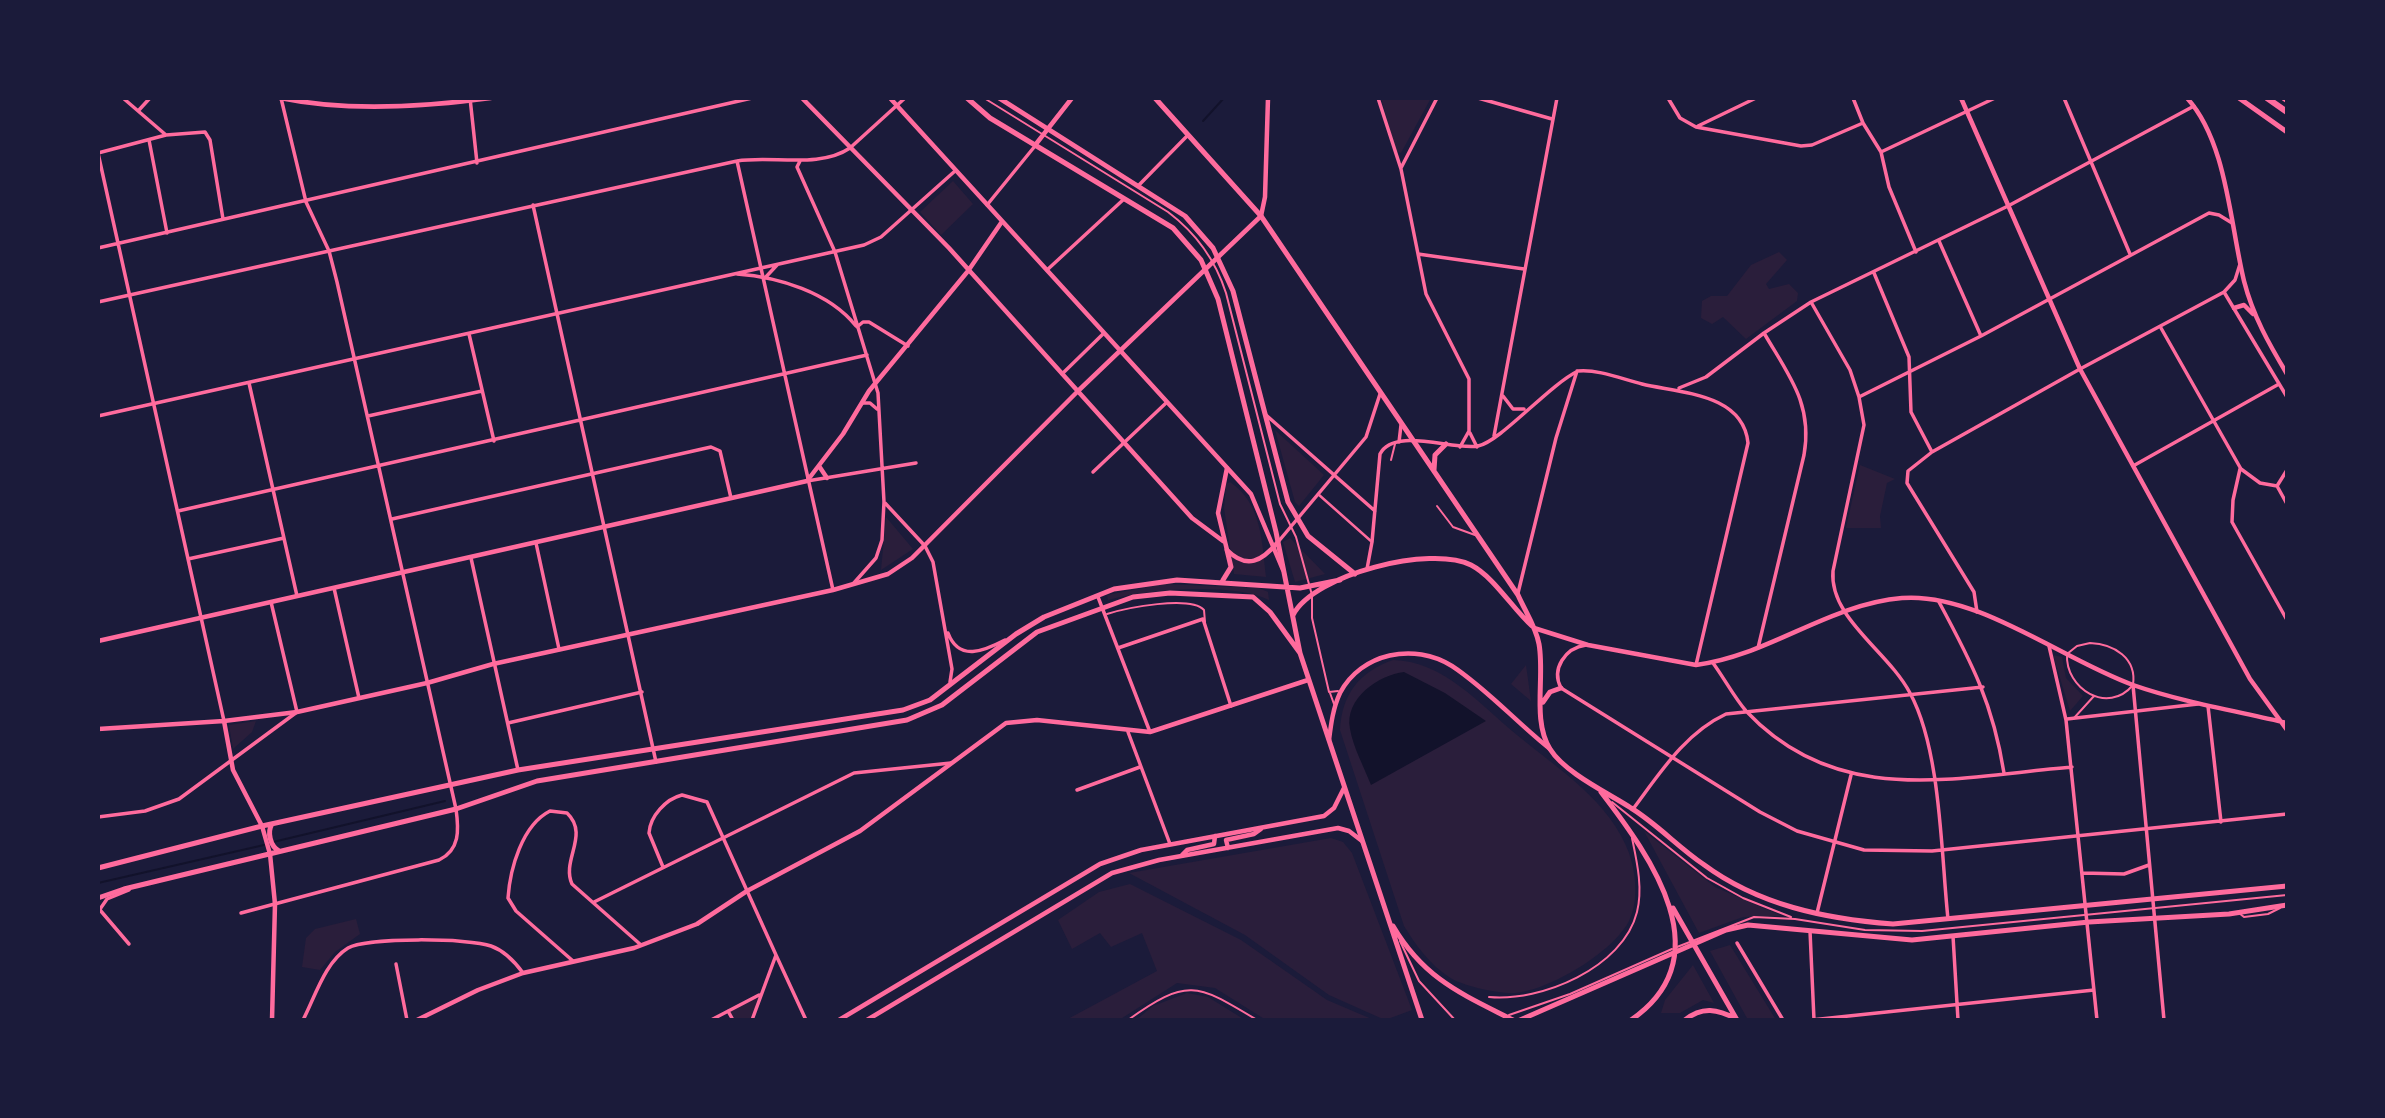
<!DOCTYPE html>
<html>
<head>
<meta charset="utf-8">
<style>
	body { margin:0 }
	#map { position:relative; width:2385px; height:1118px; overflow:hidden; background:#1b1b3a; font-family:"Golos Text",sans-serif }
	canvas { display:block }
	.frame { position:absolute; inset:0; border:100px solid #1b1b3a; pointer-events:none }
</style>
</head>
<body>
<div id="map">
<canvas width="2385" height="1118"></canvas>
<div class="frame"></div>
</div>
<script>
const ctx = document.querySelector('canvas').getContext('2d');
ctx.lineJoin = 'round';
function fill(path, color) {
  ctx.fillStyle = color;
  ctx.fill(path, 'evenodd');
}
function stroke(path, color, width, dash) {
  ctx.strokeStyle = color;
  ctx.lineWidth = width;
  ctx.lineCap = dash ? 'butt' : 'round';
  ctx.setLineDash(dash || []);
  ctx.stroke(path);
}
fill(new Path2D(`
	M1381,98h50l-30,55 -5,-2z
	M953,181l20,23 -32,31 -21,-23z
	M1779,252l8,8 -21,24 3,5 20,-5 9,9 -1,8 -51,38 -23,-22 -11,7 -11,-6 1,-17 9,-5h16l24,-31z
	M1275,430l49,45 -25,31 -4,-4z
	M1860,465l35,14 -8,4 -7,33 1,12h-35z
	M1230,482c32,21 32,61 36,95l-32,-3 -10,-66 2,-24z
	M886,517l27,32 -32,21z
	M1290,538l35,36 -30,8 -12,-40z
	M1164,584l95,4 9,4 1,8c-36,-18 -122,-11 -161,0l-1,-5z
	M2053,655l9,2 4,21 17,18 -13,15z
	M1393,660c51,1 87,45 124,75 41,34 93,66 112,118 7,21 10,47 0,68 -16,31 -79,69 -114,72 -16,1 -53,-7 -66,-16 -19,-12 -34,-33 -45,-51l-64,-196c2,-36 19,-58 53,-70z
	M1526,665l5,36 -20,-17z
	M256,721l-4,11 -19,17 -4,-24z
	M1644,831l71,56 67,29 -39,1 -44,16z
	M1331,838l12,4 9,11 60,157 -27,10 -56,-25 -84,-60 -116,-62z
	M1130,884l111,56 86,60 47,20h-108l-51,-32 -38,-5 -58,37h-53l91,-49 -15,-38 -31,14 -11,-14 -28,16 -14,-29 41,-28z
	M356,919l4,15 -25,18 -15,18 -18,-3 4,-29 9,-9z
	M1730,945l46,75h-28l-38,-69z
	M1693,965l21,38 -11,-3 -23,13h-19l4,-13z
	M1187,993l21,4 37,23h-109l17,-14z
	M758,998l-7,22h-16l-6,-9z`), '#2a1e3b');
fill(new Path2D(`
	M1404,672l41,21 41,28 -115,64c-7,-18 -18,-38 -21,-56 -6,-31 29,-54 54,-57z`), '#12122b');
stroke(new Path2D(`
	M1203,121l21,-23
	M273,842l172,-41
	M98,883l166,-38`), '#12122b', 2);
stroke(new Path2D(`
	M984,98l184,114c28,21 47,47 58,81l54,211 16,33 16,58v23l17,74 9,-1
	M1391,460l4,-16
	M1437,506l16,21 22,8
	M1107,614c19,-6 83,-19 97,-4l1,12
	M2090,643c24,1 47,15 43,42 -25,30 -68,4 -66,-31l10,-8z
	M1330,693l4,11
	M2074,718l20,-22
	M1612,802l95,76 36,20 48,19
	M2239,913l5,4 24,-3 12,-6
	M1400,941l19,40 36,39
	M1677,947l77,-30 41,2 70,11 57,1 365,-36
	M1489,997c52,5 134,-29 148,-85 6,-24 0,-50 -5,-74
	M1509,1015l61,-21 102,-45
	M1128,1020c60,-43 69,-36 129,0`), '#ff6b9d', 2);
stroke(new Path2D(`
	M1318,494l54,48`), '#ff6b9d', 2.5);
stroke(new Path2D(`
	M123,98l43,37
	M470,98l7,65
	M1378,98l23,71 25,125 43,85v52l-9,16
	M1478,98l74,21
	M1668,98l12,20 16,9 105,19 11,-1 51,-22
	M1853,98l10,25 18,29 8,35 27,65
	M2064,98l66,156
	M139,110l11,-12
	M1698,126l58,-28
	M149,140l18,93
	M1881,152l114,-54
	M98,153l126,568
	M98,153l68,-18 39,-3 5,8 13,79
	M737,161l96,429
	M800,161l-3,6 38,85 43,141 6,109 -2,38 -6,18 -23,26
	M1401,168l36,-70
	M1139,185l49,-50
	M533,205l123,557
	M987,205l48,-59
	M1939,241l42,95
	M98,248l654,-150
	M1418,254l106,15
	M1047,270l77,-71
	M1874,273l35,84 2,55 21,40
	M737,274c41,3 92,18 119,52
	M764,279l13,-14
	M2224,292l63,105
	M98,302l639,-141c34,-6 82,8 113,-13l55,-50
	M1811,302l39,68 9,27 5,28 -31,146c-4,47 55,80 77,122 31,57 31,160 38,226
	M857,327l6,-5h6l39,24
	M2161,328l80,141 19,14 17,3
	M469,334l25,107
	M2287,341v9
	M1062,374l41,-40
	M249,383l48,213
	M1679,388l27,-11 58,-44 47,-31 197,-96 186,-100
	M1503,396l10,13h11
	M1859,397l122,-61 228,-123 10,2 13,8
	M862,403h8l7,6
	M1266,415l109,96
	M98,416l766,-171 17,-8 74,-66
	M368,416l114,-25
	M1470,433l7,14
	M1494,436l63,-338
	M1399,442l2,-17
	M2133,466l146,-82
	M2240,469l-7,31 -1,22 55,98
	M1093,472l73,-69
	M807,481l109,-18
	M2277,486l10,18
	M2277,486l10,-16
	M885,503l40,43 8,16 19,107 -2,13
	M178,511l689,-156
	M392,519l319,-72 9,4 11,47
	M1278,542l88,-105 14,-43
	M536,543l23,106
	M471,558l47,212
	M188,559l96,-21
	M1367,569l5,-27 8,-88c14,-28 74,-3 98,-8 22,-4 71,-61 100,-75 20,-2 44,8 64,13 37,9 101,9 106,59l-52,222
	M334,588l25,110
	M1518,593l38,-155 21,-67
	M1098,597l52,135
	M1939,602c33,61 54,102 65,171
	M1977,612l-3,-20 -67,-109 1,-12 24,-19 148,-83 144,-77 11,-12 5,-16
	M948,633c11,29 36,18 57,7
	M1586,645c-21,3 -35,24 -25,43l199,124 37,19 67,19 68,1 355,-37
	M2049,646l17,74 31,300
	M1118,648l85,-29 28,87
	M1758,648l46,-193c9,-51 -15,-79 -40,-122
	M1713,663c11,15 21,34 33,48 92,98 208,66 326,56
	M2133,685l31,335
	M2208,706l13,116
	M2067,719l131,-15
	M508,723l134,-31
	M1128,732l42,112
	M1077,790l63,-23
	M1633,809c27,-36 52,-76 93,-95l257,-27
	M98,817l47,-6 34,-12 118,-87 -26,-110
	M663,867l-14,-34c1,-17 17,-34 33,-38l25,7 69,153 -24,65
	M2083,873l41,1 25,-9
	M594,902l260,-129 97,-10
	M100,910l29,34
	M98,912l9,-13 22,-9
	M241,913l198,-53c21,-10 20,-30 17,-51l-119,-527 -8,-31 -23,-49 -25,-104
	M1817,913l34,-138
	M1810,931l4,89
	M1953,936l5,84
	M1737,943l46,77
	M776,955l30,65
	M573,961l-57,-50 -8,-13c2,-29 14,-73 42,-87l17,2c23,22 -6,47 5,71l69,61
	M396,964l11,56
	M728,1011l5,9
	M303,1020c12,-23 22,-58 45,-72 18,-11 122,-10 143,-2 14,5 24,16 32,27
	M711,1020l48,-25
	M1811,1020l283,-30`), '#ff6b9d', 3.5);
stroke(new Path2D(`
	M802,98l147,150 243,270 31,23
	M1961,98l119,271 170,310 37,51
	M2187,98c40,44 43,126 57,183 9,35 25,63 43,93
	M1036,144l36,-46
	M2234,308l10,-3 9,9
	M819,466l8,12
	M1227,468l-9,45 9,37c20,20 35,11 51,-8
	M1534,628l54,17 108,20c72,-9 133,-61 206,-67 75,-6 161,62 231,87 49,17 103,26 154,38
	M98,641l709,-160 36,-47 26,-43 99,-120 33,-48
	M224,721l9,49 29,56 8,28 5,50 -3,116
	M98,729l126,-8 73,-9 130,-29 66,-19 340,-74 55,-16 24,-16 166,-167 183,-175 4,-19 3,-99
	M1329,740c2,-16 4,-32 11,-47 21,-40 74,-51 112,-27 35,23 65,57 98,83
	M417,1020l61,-30 45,-17 111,-25 63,-24 50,-33 113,-60 146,-108 31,-3 113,12 158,-52`), '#ff6b9d', 4.5);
stroke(new Path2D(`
	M280,98c68,14 143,9 211,0
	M890,98l361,396 32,76
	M1228,848l-2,-8 28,-6 7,-5
	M1182,855l5,-5 27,-6 1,-8
	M839,1020l261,-156 41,-14 183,-34 10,-8 10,-20
	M867,1020l245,-147 47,-13 179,-32 11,3 13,10`), '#ff6b9d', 4.5);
stroke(new Path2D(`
	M967,98l23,20 183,110 28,32 17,39 58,233 24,121 122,367
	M999,98l186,118 28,32 20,43 55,211 20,34 47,38
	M1155,98l106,118 257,379c7,16 18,32 21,49 6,33 -7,76 11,105 15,24 58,44 81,59 26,16 47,39 72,56 55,41 122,55 190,60l394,-38
	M1434,470l1,-15 11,-11
	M1223,580l8,-13 -4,-17
	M1293,615c21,-41 138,-70 178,-50 23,12 41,43 61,61
	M1543,702l7,-10 11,-4
	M1601,792c50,65 122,165 30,228
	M272,824c-5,8 -2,22 7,27
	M98,868l164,-42 256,-56 385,-60 27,-10 86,-66 28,-17 70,-28 63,-9 123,8 40,-8
	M98,898l26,-9 332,-80 81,-28 370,-61 35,-15 95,-73 96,-35 37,-4 83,4 17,15 30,41
	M1673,908l64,112
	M1393,926c31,53 69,68 120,94
	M1520,1020l206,-90 22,-5 164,15 177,-18 140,-8 58,-9
	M1685,1020c17,-14 33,-11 51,-1`), '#ff6b9d', 5);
stroke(new Path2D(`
	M2239,98l48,34`), '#ff6b9d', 5);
stroke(new Path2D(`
	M2267,98l20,14
	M2284,98l3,2`), '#ff6b9d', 6);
</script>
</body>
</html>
